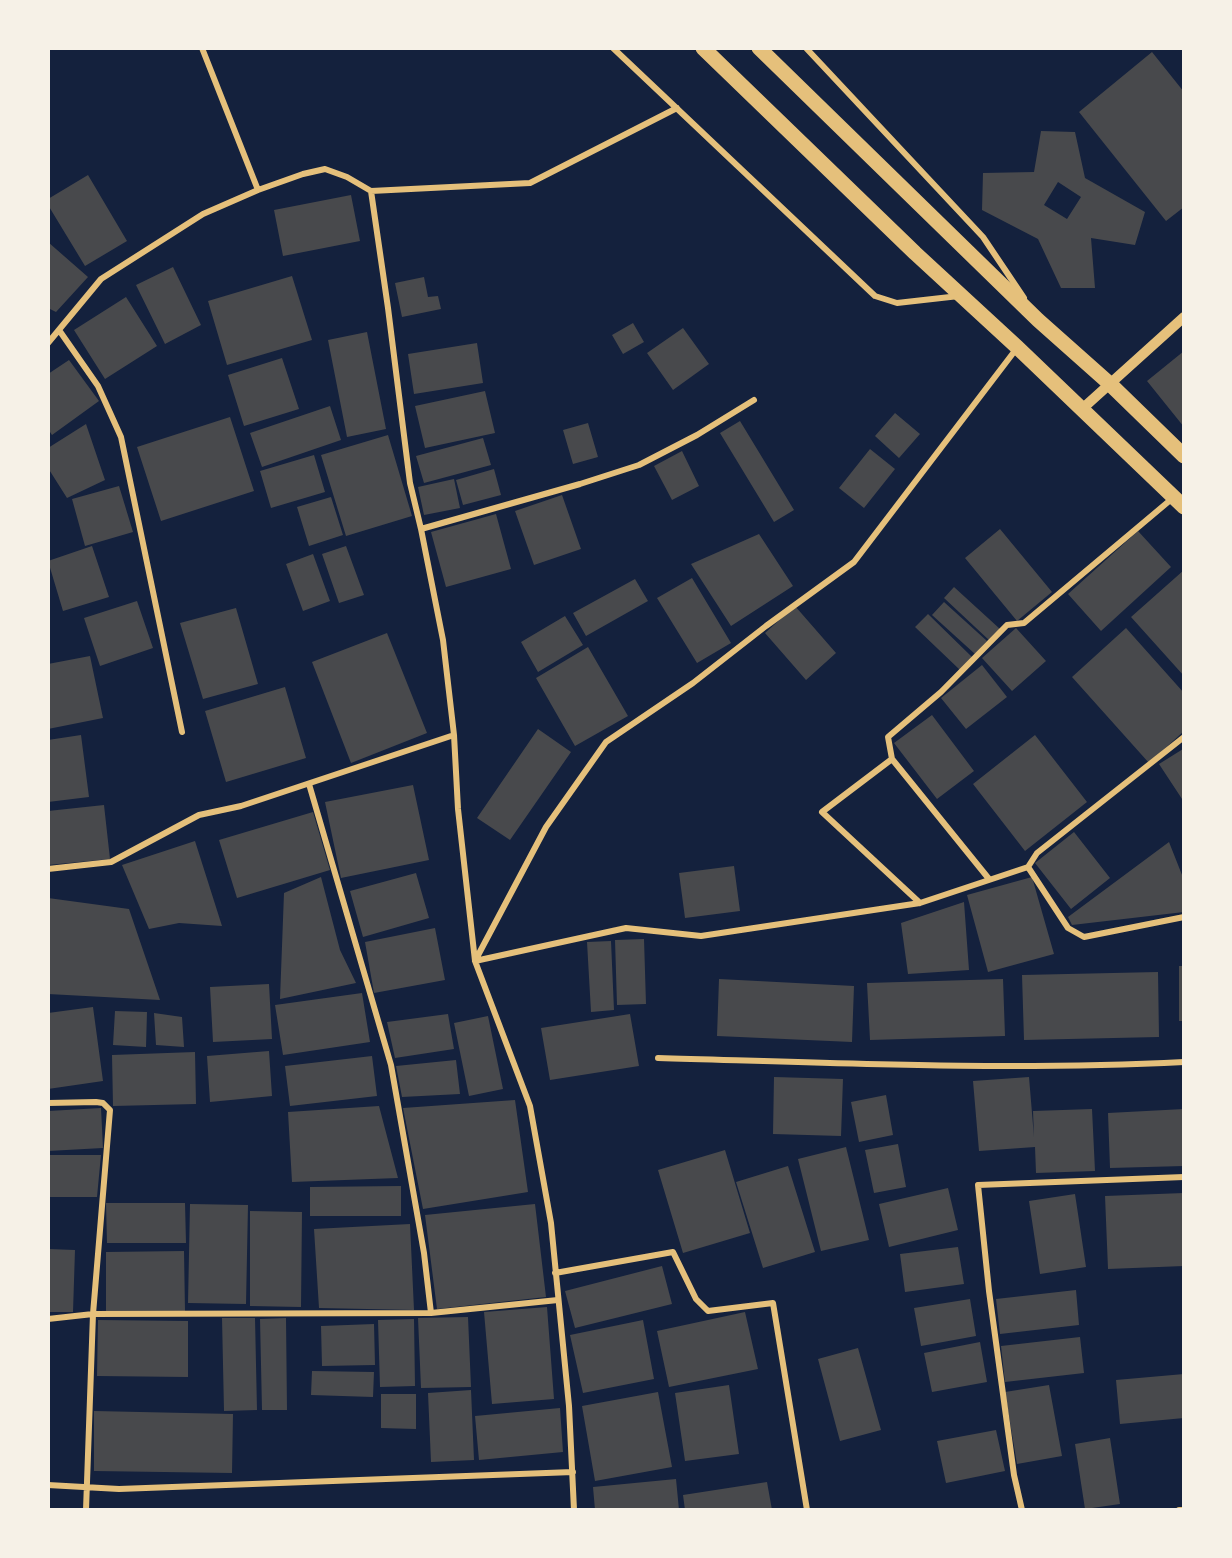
<!DOCTYPE html>
<html>
<head>
<meta charset="utf-8">
<style>
	body { margin:0 }
	#map { position:relative; width:1232px; height:1558px; overflow:hidden; background:#14213d; font-family:Rubik,sans-serif }
	canvas { display:block }
	.frame { position:absolute; inset:0; border:50px solid #f6f1e7; pointer-events:none }
</style>
</head>
<body>
<div id="map">
<canvas width="1232" height="1558"></canvas>
<div class="frame"></div>
</div>
<script>
const ctx = document.querySelector('canvas').getContext('2d');
ctx.lineJoin = 'round';
function fill(path, color) {
  ctx.fillStyle = color;
  ctx.fill(path, 'evenodd');
}
function stroke(path, color, width, dash) {
  ctx.strokeStyle = color;
  ctx.lineWidth = width;
  ctx.lineCap = dash ? 'butt' : 'round';
  ctx.setLineDash(dash || []);
  ctx.stroke(path);
}
fill(new Path2D(`
	M1152,52l32,40v115l-18,14 -87,-109z
	M1041,131l34,1 10,46 60,34 -10,33 -44,-7 4,50h-34l-23,-49 -56,-29 1,-37 51,-1zM1058,182l23,15 -14,22 -23,-14z
	M88,175l39,66 -42,25 -37,-61v-6z
	M351,195l9,46 -77,15 -9,-46z
	M48,242l40,35 -32,35 -8,-4z
	M173,267l28,58 -36,19 -29,-59z
	M292,276l20,64 -85,25 -19,-64z
	M424,277l4,20 10,-1 3,13 -39,8 -7,-34z
	M126,297l31,49 -52,33 -31,-49z
	M633,323l11,19 -21,12 -11,-19z
	M683,328l26,36 -36,26 -26,-37z
	M367,332l19,97 -39,8 -19,-97z
	M477,343l6,40 -69,11 -6,-40z
	M1184,351v76l-37,-46z
	M282,358l17,51 -55,17 -16,-51z
	M69,360l30,41 -47,34 -4,-6v-55z
	M485,391l10,42 -70,15 -10,-42z
	M330,406l11,34 -79,27 -12,-34z
	M895,413l25,21 -21,24 -24,-22z
	M230,417l24,74 -93,30 -24,-74z
	M740,421l54,89 -20,12 -54,-89z
	M588,423l10,34 -25,7 -10,-34z
	M86,424l19,56 -38,18 -19,-30v-20z
	M388,435l24,81 -66,20 -25,-81z
	M483,438l8,27 -67,18 -8,-27z
	M870,449l25,20 -31,39 -25,-20z
	M682,451l17,35 -27,14 -18,-34z
	M314,455l11,37 -54,16 -11,-37z
	M494,469l7,26 -38,10 -7,-25z
	M454,479l6,29 -36,7 -6,-28z
	M119,486l14,46 -48,14 -13,-47z
	M562,495l19,54 -47,16 -19,-54z
	M331,497l12,38 -34,11 -12,-39z
	M496,514l15,55 -65,18 -15,-55z
	M1000,529l52,63 -35,29 -52,-63z
	M1138,531l33,36 -70,64 -33,-37z
	M759,534l34,52 -62,40 -40,-62z
	M92,546l17,51 -46,14 -15,-50z
	M346,546l18,49 -25,8 -17,-49z
	M313,554l17,47 -27,10 -17,-47z
	M1184,570v106l-53,-59z
	M692,578l39,65 -34,20 -40,-65z
	M635,579l13,22 -62,35 -13,-23z
	M954,587l46,42 -10,12 -46,-43z
	M137,601l16,47 -53,18 -16,-48z
	M944,602l43,39 -12,13 -43,-39z
	M795,606l41,47 -30,27 -41,-47z
	M236,608l22,76 -55,15 -23,-76z
	M928,614l44,43 -12,13 -45,-43z
	M565,616l18,29 -45,27 -17,-30z
	M1016,628l30,33 -34,30 -30,-33z
	M1126,628l58,65v38l-35,32 -77,-86z
	M387,633l40,100 -76,30 -39,-101z
	M588,647l40,69 -53,30 -39,-68z
	M90,656l13,62 -55,11v-65z
	M982,665l25,32 -41,32 -25,-31z
	M285,687l21,71 -80,24 -21,-71z
	M932,715l42,56 -37,28 -43,-56z
	M538,729l33,23 -61,88 -33,-22z
	M81,735l8,62 -41,5v-62z
	M1035,735l52,67 -62,49 -52,-67z
	M1183,749l1,1v52l-25,-38z
	M413,785l16,75 -88,18 -16,-76z
	M104,805l6,54 -62,6v-54z
	M313,812l17,58 -93,28 -18,-58z
	M1074,832l36,46 -39,31 -36,-46z
	M195,841l27,85 -43,-3 -30,6 -27,-64z
	M1169,842l15,38v32l-112,13 -4,-8z
	M734,866l6,45 -55,7 -6,-45z
	M416,873l13,45 -66,19 -13,-46z
	M321,877l19,73 16,33 -76,16 4,-106z
	M1032,877l22,77 -66,18 -21,-77z
	M48,898l81,11 31,91 -112,-6z
	M964,902l5,68 -61,4 -7,-51z
	M435,928l10,52 -71,13 -9,-51z
	M644,939l2,65 -29,1 -2,-65z
	M611,941l3,69 -23,2 -4,-70z
	M1179,966h5v55h-5z
	M1158,972l1,65 -135,3 -2,-65z
	M719,979l135,7 -2,56 -135,-6z
	M1003,979l2,57 -135,4 -3,-57z
	M269,984l3,55 -59,3 -3,-55z
	M362,993l8,49 -87,13 -8,-50z
	M93,1007l10,74 -55,8v-76z
	M115,1011l32,1 -1,35 -33,-2z
	M154,1013l28,4 2,30 -28,-2z
	M448,1014l6,35 -59,9 -8,-36z
	M630,1014l9,52 -89,14 -9,-52z
	M488,1016l15,73 -34,7 -15,-73z
	M269,1051l3,45 -62,6 -3,-46z
	M195,1052l1,52 -83,2 -1,-51z
	M372,1056l5,40 -87,10 -5,-40z
	M456,1060l4,34 -58,3 -6,-31z
	M774,1077l69,2 -2,57 -68,-2z
	M1029,1077l5,60 -1,-26 59,-2 3,62 -59,2 -1,-26 -56,4 -6,-70z
	M886,1095l7,40 -34,7 -8,-40z
	M515,1100l13,92 -105,17 -20,-101z
	M379,1106l19,72 -106,4 -4,-70z
	M101,1108l2,40 -55,3v-40z
	M1184,1109v57l-74,2 -2,-55z
	M898,1144l8,43 -32,6 -9,-43z
	M846,1147l23,93 -48,11 -23,-92z
	M725,1150l25,83 -67,20 -25,-83z
	M48,1155h53l-4,42h-49z
	M788,1166l27,86 -52,16 -27,-86z
	M401,1186v30h-91v-29z
	M948,1188l10,42 -69,17 -10,-43z
	M1184,1193v73l-76,3 -3,-73z
	M1075,1194l11,73 -46,7 -11,-73z
	M106,1203h79l1,40h-79z
	M190,1204l58,1 -2,99 -58,-1z
	M535,1204l11,93 -109,12 -12,-94z
	M250,1211l52,1 -1,95 -51,-1z
	M410,1224l4,86 -95,-2 -5,-79z
	M958,1247l6,37 -59,8 -5,-38z
	M48,1249l27,1 -2,62h-25z
	M184,1251l1,60h-79v-59z
	M662,1266l10,38 -97,24 -10,-37z
	M1076,1290l3,35 -79,9 -4,-35z
	M970,1299l6,37 -55,10 -7,-38z
	M547,1307l7,92 -62,5 -8,-92z
	M745,1312l13,57 -89,18 -12,-56z
	M468,1317l3,70 -50,1 -3,-70z
	M222,1318h33l2,92 -33,1z
	M286,1318l1,92h-25l-2,-91z
	M414,1319l1,67 -35,1 -2,-67z
	M98,1320l90,1v56l-91,-1z
	M643,1320l11,59 -71,14 -13,-58z
	M374,1324l1,41 -53,1 -1,-40z
	M1080,1337l4,36 -79,9 -4,-36z
	M980,1342l7,40 -55,10 -8,-39z
	M858,1348l23,82 -41,11 -22,-82z
	M312,1371l62,1 -1,25 -62,-2z
	M1184,1374v44l-64,6 -4,-44z
	M729,1385l10,69 -54,7 -10,-68z
	M1049,1385l13,71 -45,8 -12,-72z
	M471,1390l3,70 -43,2 -3,-69z
	M658,1392l14,75 -77,14 -13,-75z
	M381,1394h35v35l-35,-1z
	M560,1408l3,44 -84,8 -4,-44z
	M94,1411l139,3 -1,59 -138,-2z
	M996,1430l9,41 -59,12 -9,-42z
	M1110,1438l10,66 -35,5 -10,-65z
	M676,1479l3,31h-84l-2,-23z
	M767,1482l5,28h-87l-2,-15z`), '#48494c');
stroke(new Path2D(`
	M202,48l56,142
	M613,48l262,248 22,7 62,-7
	M806,48l177,189 41,61
	M371,191l159,-8 147,-75
	M59,330l39,56 23,51 61,295
	M48,343l53,-64 102,-65 55,-24 45,-16 22,-5 22,8 24,14 17,117 22,175 11,46 22,111 11,95 4,74 17,152 55,145 21,117 18,183 5,104
	M1017,348l-163,214 -88,64 -73,57 -87,59 -60,85 -71,134 151,-33 75,8 219,-33 108,-36 9,-14 147,-116
	M421,529l159,-45 59,-19 58,-30 57,-35
	M892,759l-4,-22 53,-45 66,-67 17,-2 150,-126
	M309,784l82,281 33,188 7,60
	M1028,867l40,61 16,9 100,-20
	M48,869l63,-7 88,-47 42,-9 213,-71
	M920,903l-98,-91 70,-53 97,120
	M658,1058c175,5 351,13 526,4
	M48,1103l48,-1 7,1 7,7 -17,204 338,-1 127,-13
	M555,1273l118,-21 23,47 12,12 65,-8 34,207
	M48,1319l45,-5 -7,196
	M48,1485l71,4 454,-17
	M1022,1510l-8,-35 -25,-184 -11,-106 206,-8
	M1179,1510h5`), '#e5c07b', 6);
stroke(new Path2D(`
	M1082,409l102,-92`), '#e5c07b', 10);
stroke(new Path2D(`
	M703,48l212,205 102,94 167,160
	M759,48l279,272 72,64 74,72`), '#e5c07b', 15);
</script>
</body>
</html>
